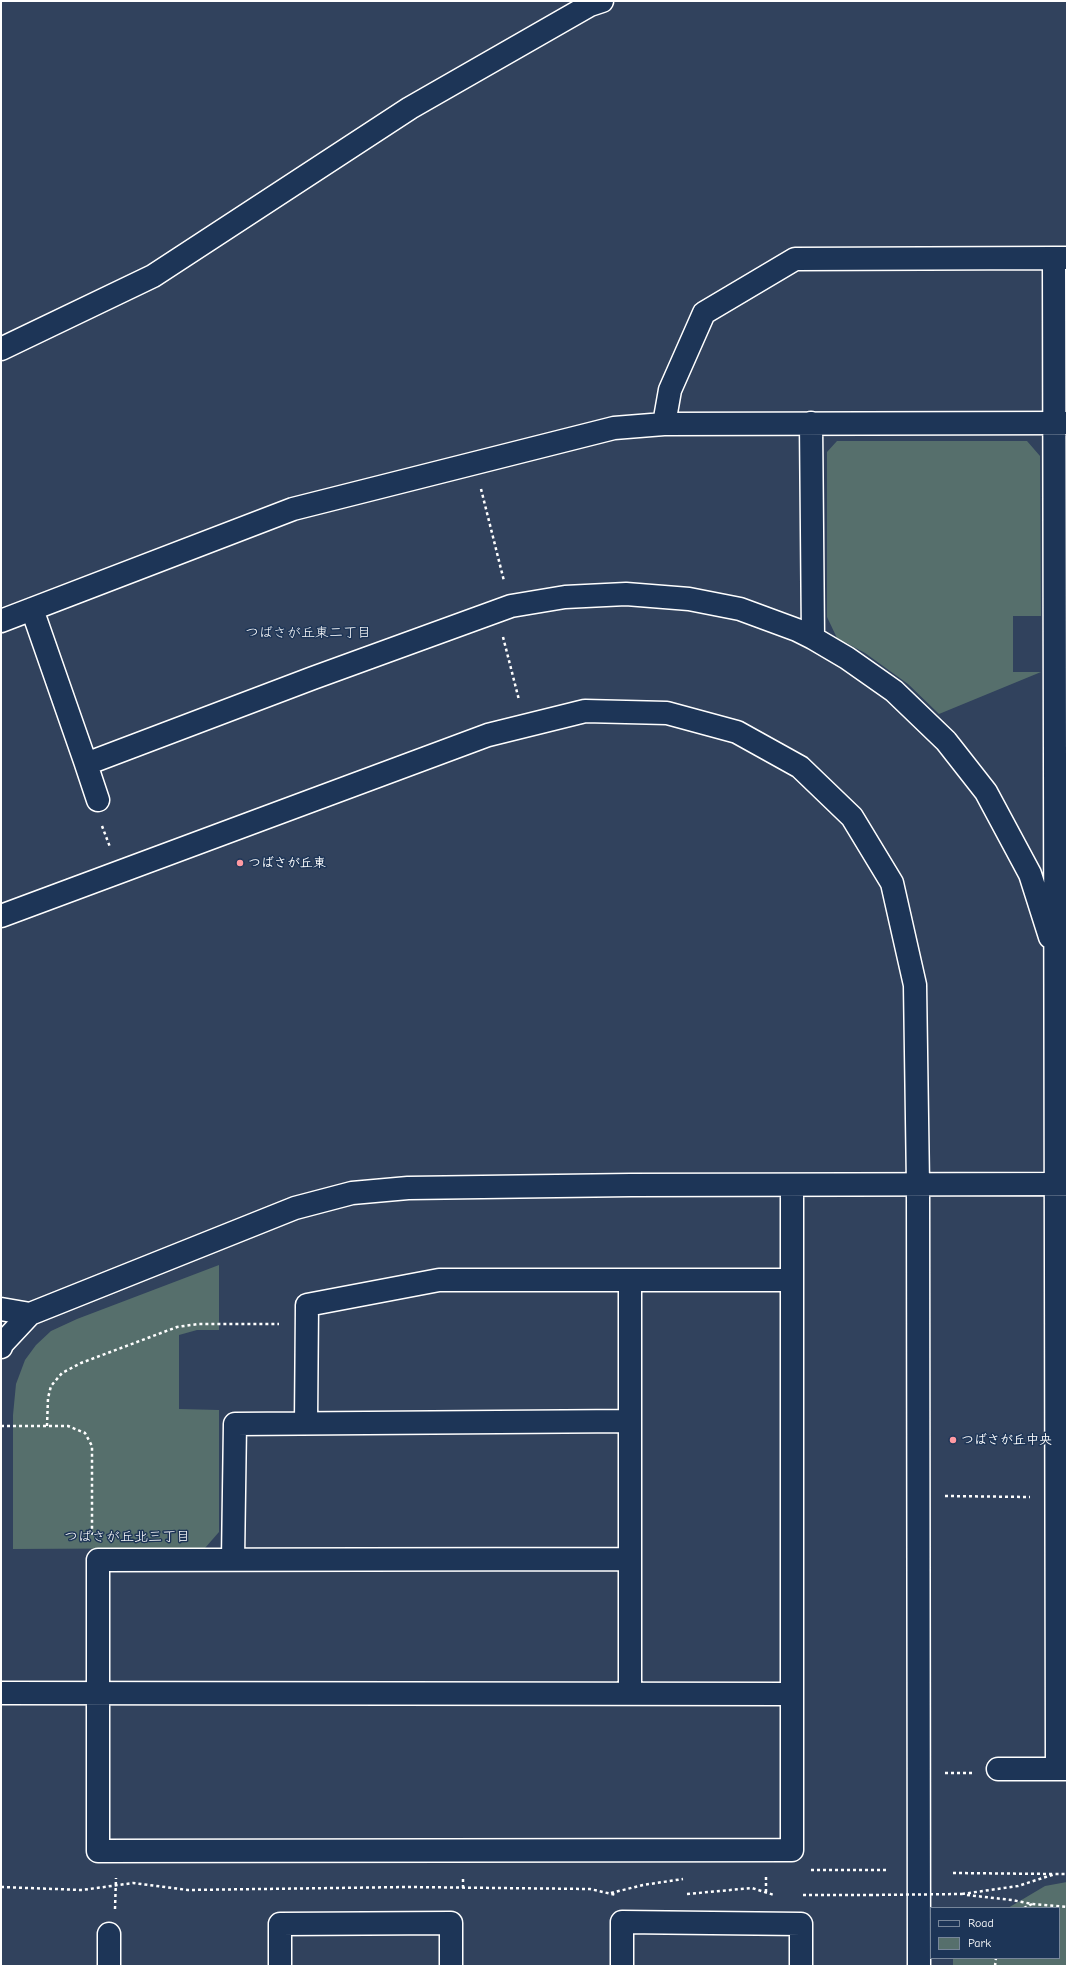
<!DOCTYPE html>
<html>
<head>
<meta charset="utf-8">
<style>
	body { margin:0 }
	#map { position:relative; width:1068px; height:1967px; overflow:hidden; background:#31425d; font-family:"Comic Neue",sans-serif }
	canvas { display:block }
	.frame { position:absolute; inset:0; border:2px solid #fff; pointer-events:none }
	.legend { position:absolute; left:930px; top:1907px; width:130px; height:52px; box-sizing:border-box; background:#1d3557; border:1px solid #77869a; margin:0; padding:5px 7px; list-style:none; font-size:12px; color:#fff }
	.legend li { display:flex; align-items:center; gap:8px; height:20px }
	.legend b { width:20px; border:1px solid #77869a }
</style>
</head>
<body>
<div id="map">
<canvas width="1068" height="1967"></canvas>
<div class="frame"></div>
<ul class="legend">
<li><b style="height:5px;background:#1d3557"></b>Road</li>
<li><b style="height:11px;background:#566f6c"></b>Park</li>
</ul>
</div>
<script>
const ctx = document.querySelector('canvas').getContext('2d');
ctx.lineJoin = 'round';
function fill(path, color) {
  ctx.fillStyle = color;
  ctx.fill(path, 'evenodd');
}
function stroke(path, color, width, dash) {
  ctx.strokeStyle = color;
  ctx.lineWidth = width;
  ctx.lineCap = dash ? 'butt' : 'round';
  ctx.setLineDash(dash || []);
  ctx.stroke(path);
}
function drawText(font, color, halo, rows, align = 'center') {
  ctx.font = font + ' "Comic Neue","Klee One",sans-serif';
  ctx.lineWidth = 3;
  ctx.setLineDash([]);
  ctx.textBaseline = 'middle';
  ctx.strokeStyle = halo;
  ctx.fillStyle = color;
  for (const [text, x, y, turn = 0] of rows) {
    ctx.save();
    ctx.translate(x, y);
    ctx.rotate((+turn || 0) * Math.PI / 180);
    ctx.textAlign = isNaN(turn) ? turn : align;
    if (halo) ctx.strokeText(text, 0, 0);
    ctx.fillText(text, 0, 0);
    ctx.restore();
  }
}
fill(new Path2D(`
	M837,441h190l13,15 1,160h-28v56h28l-102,42 -31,-30 -43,-31 -28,-15 -10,-21v-165z
	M219,1265v65h-22l-18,5v74l40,1v122l-14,16 -192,1v-134l3,-31 9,-24 11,-15 15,-14 26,-12z
	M1067,1882v84h-114v-8h106v-50h-51l37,-22z`), '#566f6c');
const minor = new Path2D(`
	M1067,258h-13l3,1511h10
	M1,349l152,-73 257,-168 180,-103 12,-4
	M811,423l2,215
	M664,424l6,-34 34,-77 91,-54 259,-1
	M32,609l54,155 227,-86 198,-72 54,-9 61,-3 63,5 51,10 57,21 16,8 34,20 47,33 52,50 40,51 44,82 20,63
	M1,621l292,-112 321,-81 50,-4 403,-1
	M86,764l12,36
	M1,916l487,-181 97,-24 82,2 70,19 63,35 52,50 40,66 23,102 3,200 1,781
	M630,1280v414
	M1,1309l29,5
	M1,1347l1,-3 28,-30 265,-106 57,-15 56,-5 223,-3 436,-1
	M306,1423l1,-118 132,-25h353
	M233,1559l2,-135 395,-3
	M630,1559l-532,1v291l694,-1v-665
	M1,1693l791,1
	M998,1769h59
	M109,1934v32
	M280,1966v-42l171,-1v43
	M622,1966v-44l179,2v42`);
stroke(minor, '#fff', 25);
stroke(new Path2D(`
	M481,489l23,92
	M503,637l16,63
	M102,826l8,21
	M1,1426h67l17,7 7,13v89
	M47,1426l1,-28 3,-12 11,-13 19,-10 96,-36 21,-3h81
	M945,1496l85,1
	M945,1773h27
	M811,1870h75
	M953,1873l100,1
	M766,1877v15
	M1,1887l81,3 51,-7 55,7 219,-3 183,2 26,6
	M463,1888v-10
	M611,1893l32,-8 40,-6
	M687,1894l65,-6 22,7
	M962,1894l56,-8 37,-12h12
	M803,1895h67
	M967,1895l45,5 20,4 35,3
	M1024,1908l8,-4
	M115,1909l1,-31
	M995,1966l1,-8`), '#fff', 2.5, [3, 3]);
stroke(minor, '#1d3557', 22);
stroke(new Path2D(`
	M870,1895l92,-1`), '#fff', 2.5, [3, 3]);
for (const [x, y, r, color] of [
	[240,863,4,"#ff9aa2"],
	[953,1440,4,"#ff9aa2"]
]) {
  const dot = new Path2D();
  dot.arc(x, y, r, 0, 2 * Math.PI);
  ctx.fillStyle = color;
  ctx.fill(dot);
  stroke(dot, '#1d3557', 1.5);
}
drawText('bold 13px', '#fff', '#1d3557', [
	["つばさが丘東",248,863],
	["つばさが丘中央",961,1440]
], 'left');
drawText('14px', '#fff', '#1d3557', [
	["つばさが丘東二丁目",308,633],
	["つばさが丘北三丁目",127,1537]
]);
</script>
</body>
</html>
